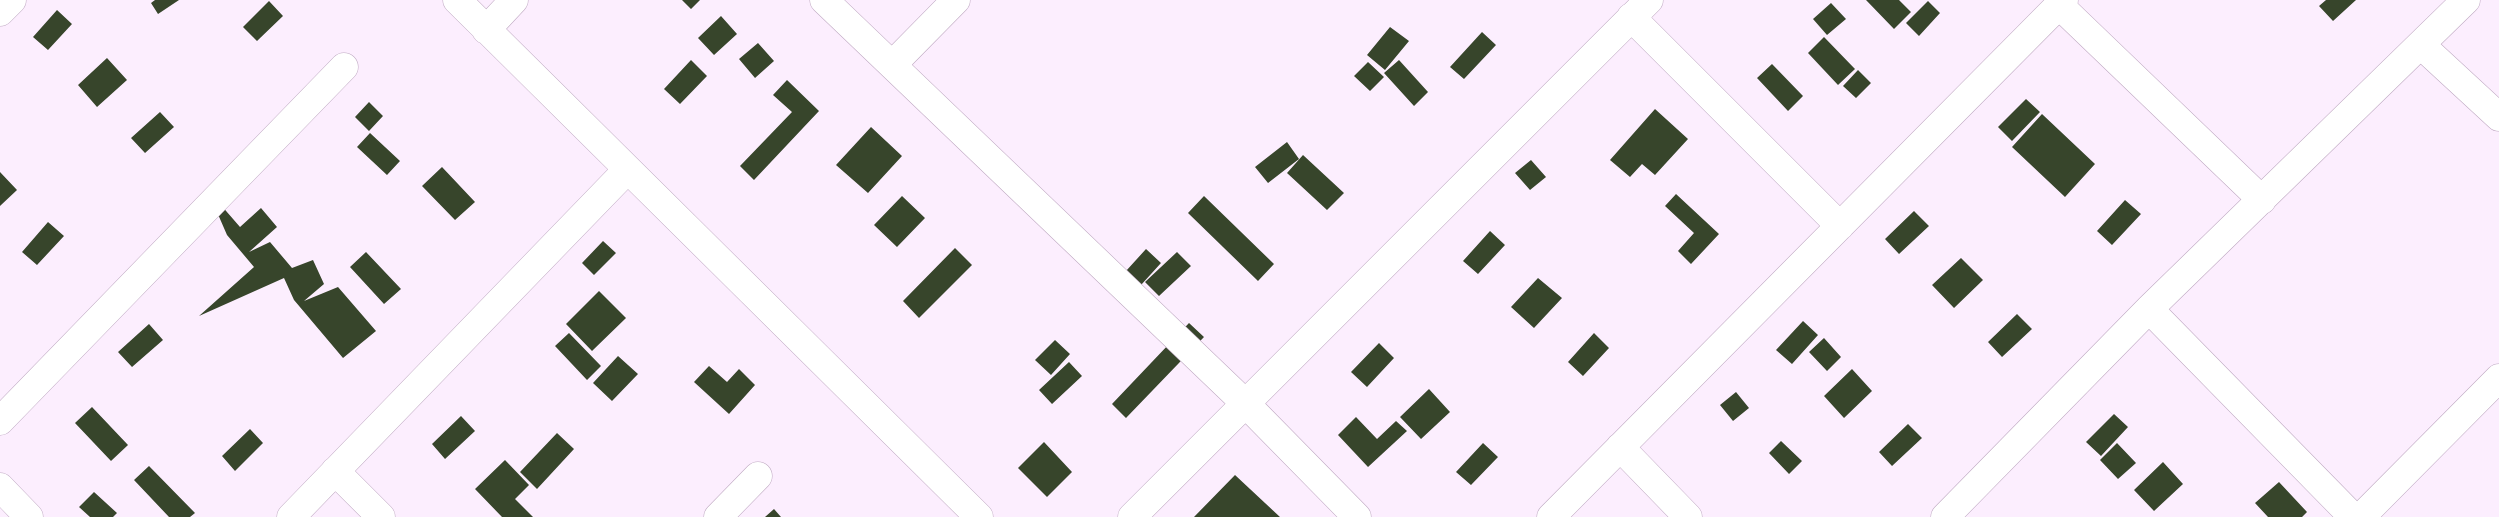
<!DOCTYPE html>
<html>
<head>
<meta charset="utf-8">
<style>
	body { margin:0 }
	canvas { display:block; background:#fceefe }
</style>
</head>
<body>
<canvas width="2499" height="517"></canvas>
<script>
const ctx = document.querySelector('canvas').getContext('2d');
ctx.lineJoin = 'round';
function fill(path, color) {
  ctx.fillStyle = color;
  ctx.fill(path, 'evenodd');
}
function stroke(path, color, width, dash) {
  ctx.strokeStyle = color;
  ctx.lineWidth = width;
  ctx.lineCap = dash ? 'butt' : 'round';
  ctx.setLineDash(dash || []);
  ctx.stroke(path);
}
fill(new Path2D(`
	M155,0h24l-21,14 -7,-11z
	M682,0h18l-9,9z
	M1866,0h33l12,12 -17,17z
	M2326,0h30l-23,21 -14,-15z
	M269,1l14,15 -26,25 -14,-14z
	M1928,1l12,12 -21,23 -13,-13z
	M1831,3l15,16 -19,16 -14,-16z
	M57,10l15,14 -24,26 -15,-13z
	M721,16l16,18 -23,21 -16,-17z
	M1390,27l19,14 -24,29 -18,-15z
	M1482,32l14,13 -32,34 -14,-12z
	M1824,37l31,32 -17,16 -30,-32z
	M758,43l16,18 -19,17 -16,-19z
	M107,58l20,22 -30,27 -19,-22z
	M691,60l16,16 -27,28 -16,-15z
	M1399,60l29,32 -14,14 -30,-33z
	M1368,62l16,15 -14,14 -16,-15z
	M1772,64l31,32 -15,15 -31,-33z
	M1858,70l13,13 -15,15 -13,-12z
	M787,80l32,31 -65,69 -14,-14 52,-54 -19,-17z
	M2026,99l14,13 -28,29 -14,-14z
	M369,102l14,14 -14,15 -14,-14z
	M1655,109l33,30 -33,36 -13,-11 -12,13 -20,-17z
	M160,112l14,15 -29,26 -14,-15z
	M2042,114l53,50 -30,33 -53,-50z
	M871,127l31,29 -34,37 -32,-28z
	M370,133l30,28 -13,14 -30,-28z
	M1287,142l12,17 -31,24 -13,-16z
	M1303,155l41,38 -17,17 -40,-37z
	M1531,160l15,17 -16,13 -15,-17z
	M442,167l33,35 -20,18 -33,-34z
	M0,172l17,18 -17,16z
	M207,189l33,38 21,-19 16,19 -28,25 21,-10 22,26 21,-8 11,24 -20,17 34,-14 38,44 -33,27 -49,-58 -10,-22 -85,38 55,-49 -27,-32z
	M1676,194l43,40 -28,30 -13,-13 16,-18 -29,-27z
	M902,196l23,22 -28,29 -23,-22z
	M1204,196l70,68 -16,17 -70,-68z
	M2125,200l16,14 -29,31 -15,-14z
	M1914,211l15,15 -30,28 -14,-15z
	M48,222l16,14 -27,29 -15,-13z
	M1490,231l15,14 -27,29 -15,-13z
	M603,241l13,12 -22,22 -12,-12z
	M955,248l17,17 -53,53 -16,-17z
	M1146,249l15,14 -20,22 -15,-14z
	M366,252l35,37 -17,15 -34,-37z
	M1177,252l14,14 -32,30 -14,-14z
	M1961,258l22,22 -29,28 -22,-23z
	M1538,278l24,20 -28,30 -23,-21z
	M599,291l27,27 -34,33 -26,-27z
	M2017,314l15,15 -30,28 -14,-15z
	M1803,321l15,14 -26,29 -16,-14z
	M1189,323l15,14 -78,81 -14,-14z
	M149,324l14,16 -31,27 -14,-15z
	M569,333l32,33 -14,14 -32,-34z
	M1594,333l15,15 -26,28 -15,-14z
	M1824,338l17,19 -14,14 -18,-19z
	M1055,340l15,14 -19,21 -16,-15z
	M1379,343l15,15 -27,29 -16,-15z
	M618,356l20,18 -26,27 -19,-18z
	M1069,362l13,14 -30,28 -13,-14z
	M709,366l18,16 12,-13 16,16 -26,29 -35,-32z
	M1852,369l20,22 -28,27 -20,-22z
	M1429,389l21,23 -29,27 -21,-22z
	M1736,392l13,16 -16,13 -13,-16z
	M92,407l36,38 -17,16 -36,-38z
	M2114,414l14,13 -27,29 -15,-14z
	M461,416l14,15 -30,28 -13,-15z
	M1356,417l21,22 19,-18 11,10 -39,36 -30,-32z
	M1908,424l14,14 -30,28 -13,-14z
	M250,429l13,14 -28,28 -13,-15z
	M557,433l17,16 -37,40 -17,-17z
	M1781,441l21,20 -13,13 -20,-21z
	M1044,442l28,30 -25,25 -29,-29z
	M1483,443l15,14 -27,28 -15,-13z
	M2117,443l19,20 -18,16 -18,-19z
	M505,460l24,25 -14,14 18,18h-31l-27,-28z
	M2163,462l20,22 -29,27 -20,-21z
	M149,466l46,47 -5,4h-21l-35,-37z
	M1235,475l45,42h-86z
	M2279,482l28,30 -5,5h-34l-13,-14z
	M94,492l23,21 -4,4h-23l-11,-10z
	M774,509l7,8h-16z`), '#37452b');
const minor = new Path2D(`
	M457,0l522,517
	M824,0l422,404 111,113
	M2059,5l203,195
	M0,12l12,-12
	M1631,17l209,209
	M486,30l28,-30
	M2421,45l78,72
	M892,65l64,-65
	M2149,309l204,208
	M0,421l344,-354
	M1620,447l68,70
	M335,471l46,46
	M0,487l29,30
	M291,517l336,-347
	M718,517l40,-41
	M1132,517l517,-517
	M1551,517l513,-517
	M1945,517l204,-208 317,-309
	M2361,517l138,-139`);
stroke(minor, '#bfa9c2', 29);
stroke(minor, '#fff', 28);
</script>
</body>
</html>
